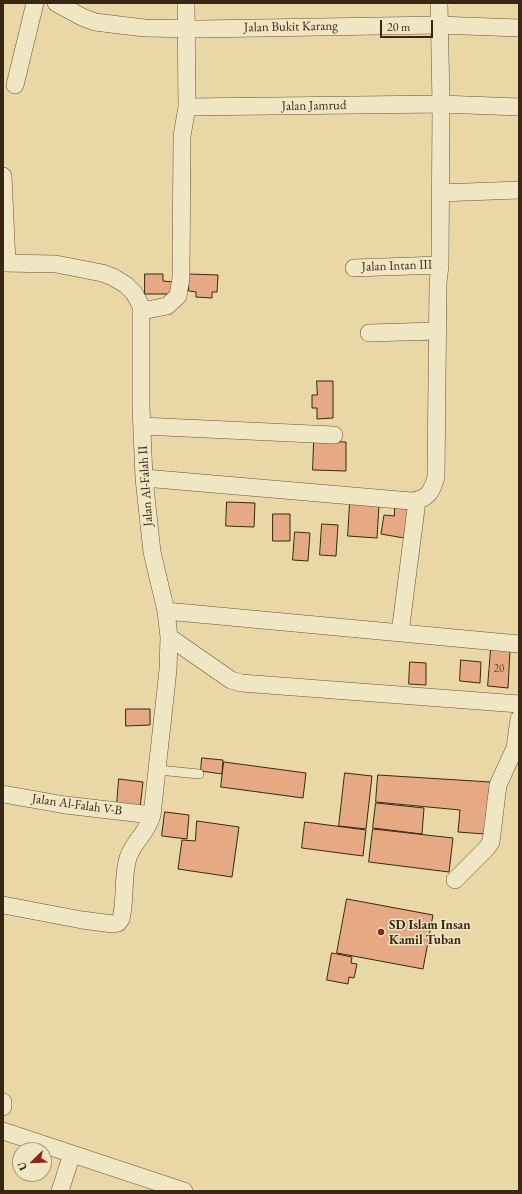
<!DOCTYPE html>
<html>
<head>
<meta charset="utf-8">
<style>
	body { margin:0 }
	#map { position:relative; width:522px; height:1194px; overflow:hidden; background:#e9d8a5; font-family:"EB Garamond",serif }
	canvas { display:block }
	.frame { position:absolute; inset:0; border:4px solid #382713; pointer-events:none }
	.north { position:absolute; left:12px; top:1142px; width:40px; height:40px; box-sizing:border-box; background:#f1e6c4; border:1px solid #a79a7d; border-radius:50%; rotate:247deg; font-size:11px; font-weight:700; line-height:16px; text-align:center; color:#382713 }
	.north::after { content:''; display:block; margin:auto; width:14px; height:18px; background:#8f2418; clip-path:polygon(50% 0,100% 100%,50% 72%,0 100%) }
	.scale { position:absolute; left:380px; top:20px; width:53px; height:18px; box-sizing:border-box; border:2px solid #382713; border-top:0; padding-left:5px; font-size:12px; line-height:14px; white-space:nowrap; color:#382713; -webkit-text-stroke:3px #f1e6c4; paint-order:stroke }
</style>
</head>
<body>
<div id="map">
<canvas width="522" height="1194"></canvas>
<div class="frame"></div>
<div class="north">U</div>
<div class="scale">20 m</div>
</div>
<script>
const ctx = document.querySelector('canvas').getContext('2d');
ctx.lineJoin = 'round';
function fill(path, color) {
  ctx.fillStyle = color;
  ctx.fill(path, 'evenodd');
}
function stroke(path, color, width, dash) {
  ctx.strokeStyle = color;
  ctx.lineWidth = width;
  ctx.lineCap = dash ? 'butt' : 'round';
  ctx.setLineDash(dash || []);
  ctx.stroke(path);
}
function drawText(font, color, halo, rows, align = 'center') {
  ctx.font = font + ' "EB Garamond",serif';
  ctx.lineWidth = 3;
  ctx.setLineDash([]);
  ctx.textBaseline = 'middle';
  ctx.strokeStyle = halo;
  ctx.fillStyle = color;
  for (const [text, x, y, turn = 0] of rows) {
    ctx.save();
    ctx.translate(x, y);
    ctx.rotate((+turn || 0) * Math.PI / 180);
    ctx.textAlign = isNaN(turn) ? turn : align;
    if (halo) ctx.strokeText(text, 0, 0);
    ctx.fillText(text, 0, 0);
    ctx.restore();
  }
}
const building = new Path2D(`
	M145,274h18v7l10,1v12h-28z
	M189,274l29,1 -1,17h-5v6l-16,-1v-5l-7,-1z
	M317,381h16v37l-16,1v-11h-5v-13h5z
	M314,441l32,1v29l-33,-1z
	M227,502l28,1 -1,24 -28,-1z
	M350,503l29,2 -2,33 -29,-2z
	M395,503l14,2 -5,33 -23,-4 3,-19 10,1z
	M273,514h17v27h-17z
	M322,524l16,1 -2,31 -16,-1z
	M295,532l15,1 -2,28 -15,-1z
	M491,649l19,2 -2,37 -20,-2z
	M461,660l20,2 -1,21 -20,-2z
	M410,662l16,1v22l-17,-1z
	M126,709h24v16l-24,1z
	M202,758l21,2 -1,14 -21,-3z
	M224,762l82,11 -3,25 -82,-11z
	M345,773l27,3 -6,53 -27,-3z
	M378,775l112,7 -5,52 -27,-2 2,-22 -84,-8z
	M119,779l24,3 -3,26 -23,-3z
	M376,803l48,5 -2,26 -49,-6z
	M165,812l24,3 -2,24 -25,-3z
	M197,821l42,6 -7,50 -54,-8 4,-29 13,1z
	M305,822l61,8 -3,26 -61,-8z
	M373,829l80,9 -4,34 -80,-10z
	M347,899l86,16 -10,54 -86,-16z
	M332,953l20,4 -1,6 6,1 -3,14 -5,-1 -1,7 -21,-4z`);
fill(building, '#e5aa84');
stroke(building, '#382713', 1);
const lane = new Path2D(`
	M158,770l41,4`);
const street = new Path2D(`
	M56,3l26,14 13,5 49,6 57,1 237,-4 81,3
	M15,85l20,-82
	M187,107l254,-3 78,3
	M3,176l4,87
	M440,193l79,-3
	M3,263l53,1 46,9 11,4 13,8 8,8 7,13v101l3,71 8,74 14,59 3,26 -1,33 -16,145c-4,17 -19,27 -24,43 -6,20 -2,42 -7,61l-3,4 -5,1 -31,-4 -79,-15
	M354,268l86,-3
	M142,311l25,-5 11,-10 3,-18 1,-142 5,-29 -1,-104
	M369,333l68,-2
	M142,426l192,9
	M144,478l267,23c16,-1 21,-9 25,-24l2,-194 2,-18 1,-161 -2,-101
	M166,611l353,33
	M400,633l17,-132
	M169,637l62,43 10,3 278,21
	M3,794l62,11 87,10
	M455,880l31,-31 5,-7 7,-57 17,-37 4,-29
	M3,1102v5
	M3,1131l181,60
	M60,1191l12,-37`);
stroke(lane, '#645338', 10);
stroke(street, '#645338', 18);
stroke(lane, '#f1e6c4', 9);
stroke(street, '#f1e6c4', 17);
for (const [x, y, r, color] of [
	[381,932,4,"#8f2418"]
]) {
  const dot = new Path2D();
  dot.arc(x, y, r, 0, 2 * Math.PI);
  ctx.fillStyle = color;
  ctx.fill(dot);
  stroke(dot, '#f1e6c4', 1.5);
}
drawText('11px', '#63482f', null, [
	["20",499,669]
]);
drawText('13px', '#382713', '#f1e6c4', [
	["Jalan Bukit Karang",291,27,-1],
	["Jalan Jamrud",314,106,-1],
	["Jalan Intan III",397,266,-2],
	["Jalan Al-Falah II",146,486,-94],
	["Jalan Al-Falah V-B",77,805,8]
]);
drawText('bold 13px', '#382713', '#f1e6c4', [
	["SD Islam Insan",389,925],
	["Kamil Tuban",389,940]
], 'left');
</script>
</body>
</html>
